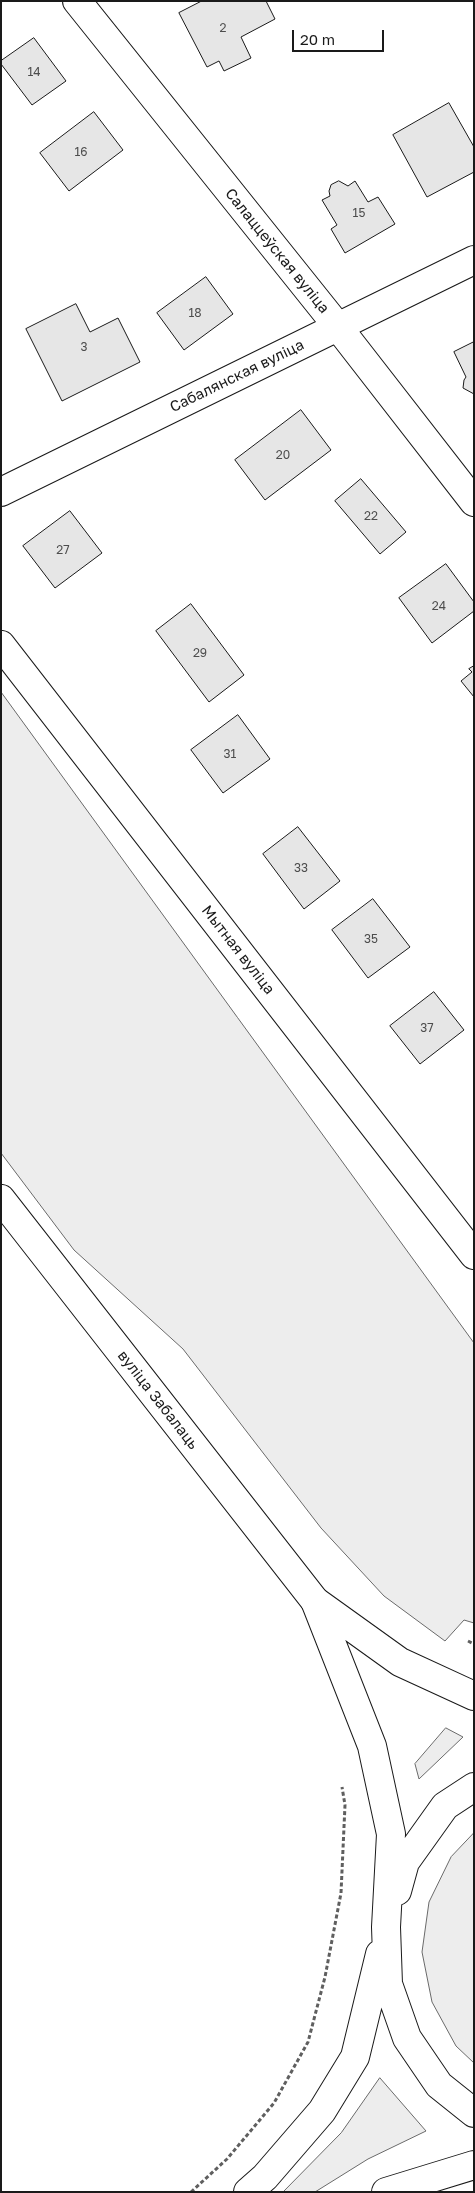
<!DOCTYPE html>
<html>
<head>
<meta charset="utf-8">
<style>
	body { margin:0 }
	#map { position:relative; width:475px; height:2193px; overflow:hidden; background:#fff; font-family:"Golos Text",sans-serif }
	canvas { display:block }
	.frame { position:absolute; inset:0; border:2px solid #1a1a1a; pointer-events:none }
	.scale { position:absolute; left:292px; top:30px; width:92px; height:22px; box-sizing:border-box; border:2px solid #1a1a1a; border-top:0; padding-left:6px; font-size:15px; line-height:18px; white-space:nowrap; color:#1a1a1a; -webkit-text-stroke:4px #fff; paint-order:stroke }
</style>
</head>
<body>
<div id="map">
<canvas width="475" height="2193"></canvas>
<div class="frame"></div>
<div class="scale">20 m</div>
</div>
<script>
const ctx = document.querySelector('canvas').getContext('2d');
ctx.lineJoin = 'round';
function fill(path, color) {
  ctx.fillStyle = color;
  ctx.fill(path, 'evenodd');
}
function stroke(path, color, width, dash) {
  ctx.strokeStyle = color;
  ctx.lineWidth = width;
  ctx.lineCap = dash ? 'butt' : 'round';
  ctx.setLineDash(dash || []);
  ctx.stroke(path);
}
function drawText(font, color, halo, rows, align = 'center') {
  ctx.font = font + ' "Golos Text",sans-serif';
  ctx.lineWidth = 4;
  ctx.setLineDash([]);
  ctx.textBaseline = 'middle';
  ctx.strokeStyle = halo;
  ctx.fillStyle = color;
  for (const [text, x, y, turn = 0] of rows) {
    ctx.save();
    ctx.translate(x, y);
    ctx.rotate((+turn || 0) * Math.PI / 180);
    ctx.textAlign = isNaN(turn) ? turn : align;
    if (halo) ctx.strokeText(text, 0, 0);
    ctx.fillText(text, 0, 0);
    ctx.restore();
  }
}
const built = new Path2D(`
	M1,692l473,651v280l-10,-3 -19,21 -61,-45 -63,-68 -138,-179 -109,-99 -73,-97z
	M446,1728l17,9 -44,42 -4,-15z
	M474,1833v230l-18,-17 -24,-44 -10,-50 7,-50 22,-45z
	M380,2078l46,53 -58,28 -53,33h-32l58,-59z`);
fill(built, '#ededed');
stroke(built, '#6a6a6a', 1);
const building = new Path2D(`
	M202,1h64l9,18 -34,18 10,21 -27,13 -5,-10 -12,6 -28,-54z
	M34,38l32,43 -34,24 -31,-41v-3z
	M449,103l25,44v25l-47,25 -34,-62z
	M94,112l29,38 -54,41 -29,-38z
	M339,181l9,5 7,-5 13,21 10,-5 17,27 -50,29 -14,-24 6,-4 -15,-25 8,-4 -1,-5 2,-6z
	M206,277l27,37 -49,36 -27,-37z
	M76,304l14,28 28,-14 22,44 -78,39 -36,-72z
	M474,342v52l-11,-6 1,-8 2,-3 -12,-25z
	M301,410l30,40 -66,50 -30,-40z
	M361,479l45,53 -26,22 -45,-53z
	M70,511l32,42 -47,35 -32,-42z
	M446,564l28,38v9l-42,32 -33,-45z
	M191,604l53,71 -35,27 -53,-71z
	M474,666v31l-13,-16 11,-9 -3,-3z
	M238,715l32,44 -47,34 -32,-43z
	M298,827l42,54 -36,28 -41,-55z
	M373,899l37,48 -42,31 -36,-48z
	M434,992l30,38 -44,34 -30,-38z`);
fill(building, '#e6e6e6');
stroke(building, '#1a1a1a', 1);
const minor = new Path2D(`
	M77,1l261,326 136,175
	M1,492l473,-232
	M1,645l473,610`);
const tertiary = new Path2D(`
	M1,1199l314,402`);
const primary = new Path2D(`
	M315,1601l57,145 19,88 -5,93 2,57 19,54 32,47 35,28
	M315,1601l85,61 74,34
	M397,1891l8,-29 40,-56 29,-19
	M248,2192l17,-15 57,-66 33,-54 25,-103
	M386,2192l88,-27`);
stroke(minor, '#1a1a1a', 30);
stroke(tertiary, '#1a1a1a', 30);
stroke(primary, '#1a1a1a', 30);
stroke(new Path2D(`
	M468,1641l6,3
	M191,2192l36,-33 47,-56 34,-61 17,-65 16,-84 4,-88 -3,-18`), '#5f5f5f', 3, [4, 2.5]);
stroke(minor, '#fff', 28);
stroke(tertiary, '#fff', 28);
stroke(primary, '#fff', 28);
drawText('12px', '#4d4d4d', null, [
	["2",223,28],
	["14",34,72],
	["16",81,152],
	["15",359,213],
	["18",195,313],
	["3",84,347],
	["20",283,455],
	["22",371,516],
	["27",63,550],
	["24",439,606],
	["29",200,653],
	["31",230,754],
	["33",301,868],
	["35",371,939],
	["37",427,1028]
]);
drawText('15px', '#1a1a1a', '#fff', [
	["Салаццеўская вуліца",277,251,51],
	["Сабалянская вуліца",237,376,-26],
	["Мытная вуліца",238,950,52],
	["вуліца Забалаць",158,1400,52]
]);
</script>
</body>
</html>
